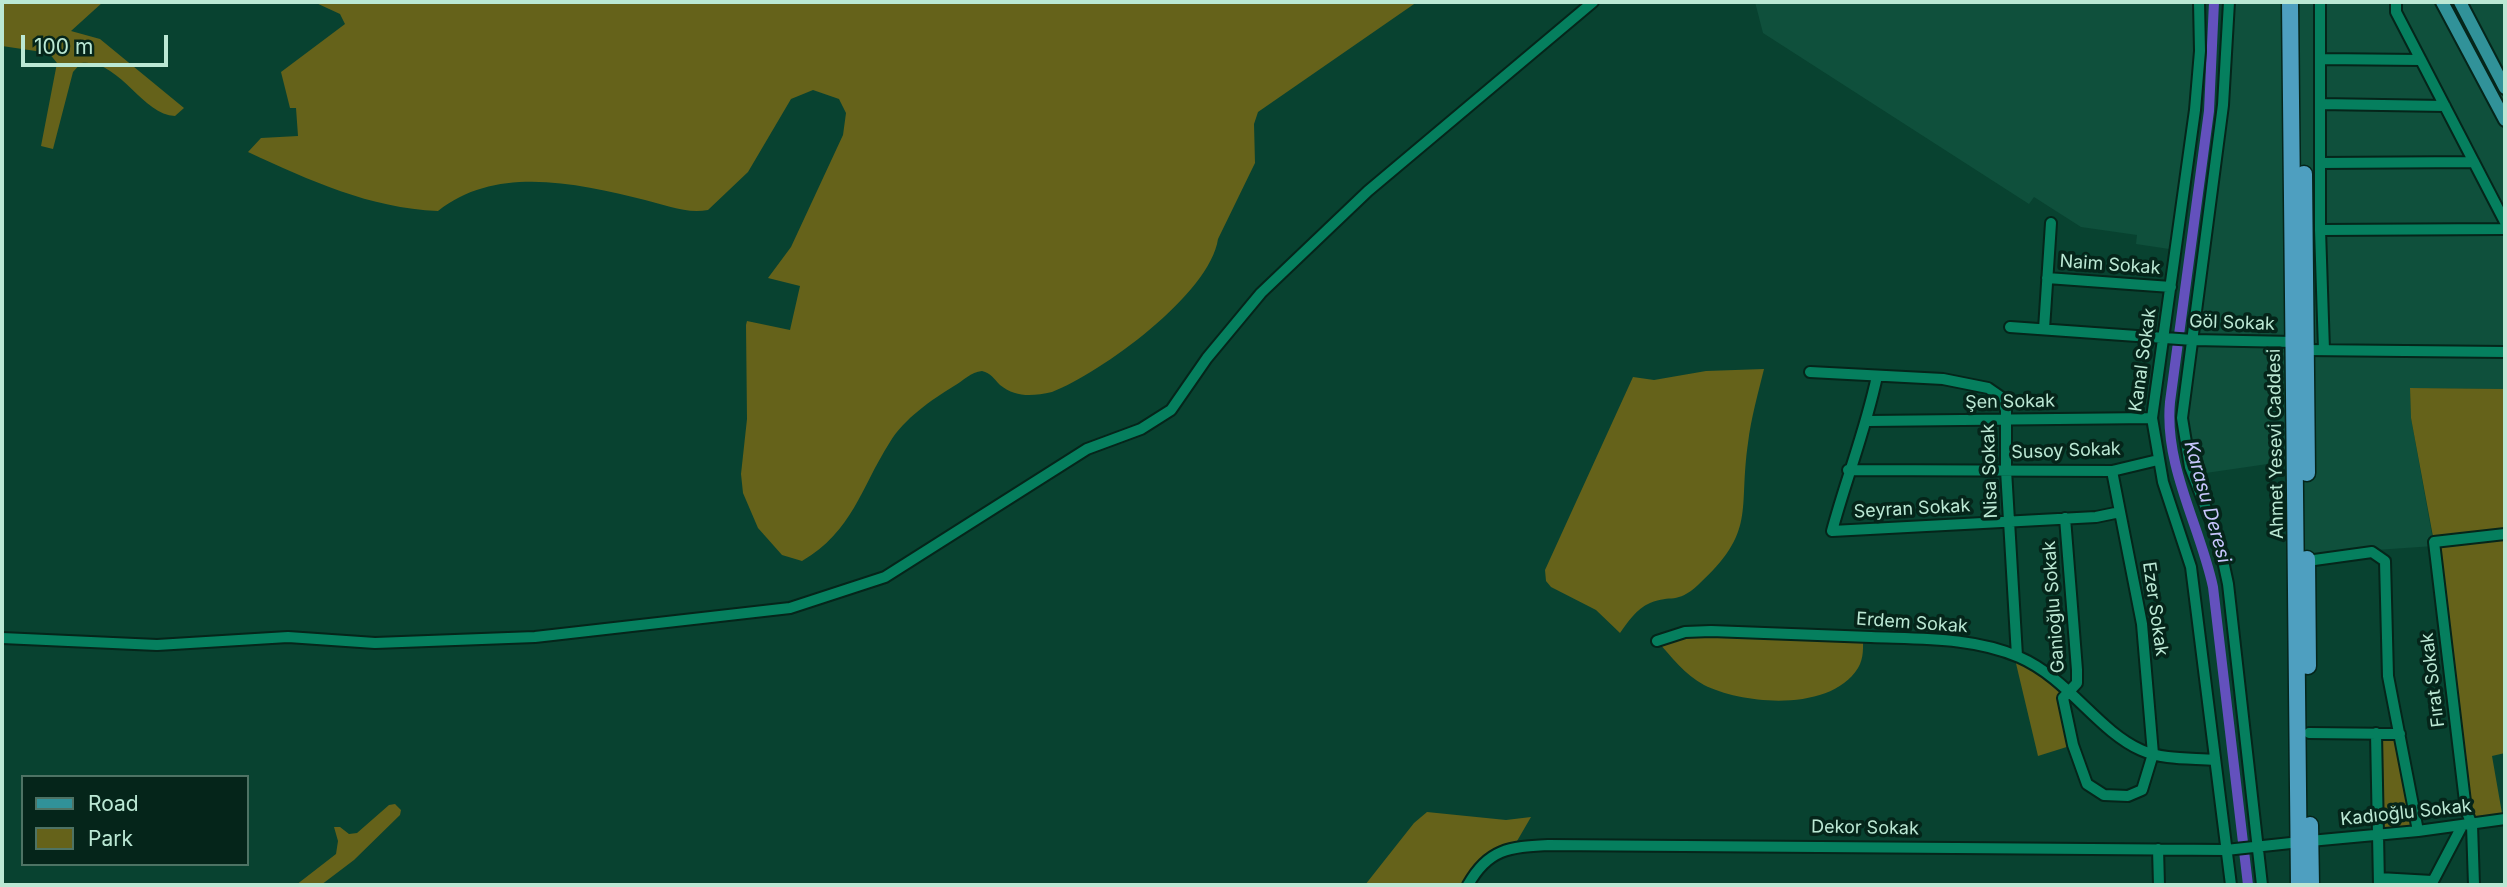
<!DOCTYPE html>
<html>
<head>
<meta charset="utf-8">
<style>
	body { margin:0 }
	#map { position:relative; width:2507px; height:887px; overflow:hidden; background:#084230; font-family:Inter,sans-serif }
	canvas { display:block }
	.frame { position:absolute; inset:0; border:4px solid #bbe8d4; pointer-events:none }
	.legend { position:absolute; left:21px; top:775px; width:228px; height:91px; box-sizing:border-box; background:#05251a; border:2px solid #4e7364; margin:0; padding:9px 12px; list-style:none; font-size:21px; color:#bbe8d4 }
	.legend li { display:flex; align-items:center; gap:14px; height:35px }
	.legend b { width:35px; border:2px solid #4e7364 }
	.scale { position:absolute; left:21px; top:35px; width:147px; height:32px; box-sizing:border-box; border:4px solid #bbe8d4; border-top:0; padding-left:9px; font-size:21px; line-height:24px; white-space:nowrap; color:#bbe8d4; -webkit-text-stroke:5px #05251a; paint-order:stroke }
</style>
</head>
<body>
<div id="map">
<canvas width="2507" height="887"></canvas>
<div class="frame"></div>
<ul class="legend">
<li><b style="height:9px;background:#319299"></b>Road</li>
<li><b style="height:19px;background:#65621a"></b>Park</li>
</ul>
<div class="scale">100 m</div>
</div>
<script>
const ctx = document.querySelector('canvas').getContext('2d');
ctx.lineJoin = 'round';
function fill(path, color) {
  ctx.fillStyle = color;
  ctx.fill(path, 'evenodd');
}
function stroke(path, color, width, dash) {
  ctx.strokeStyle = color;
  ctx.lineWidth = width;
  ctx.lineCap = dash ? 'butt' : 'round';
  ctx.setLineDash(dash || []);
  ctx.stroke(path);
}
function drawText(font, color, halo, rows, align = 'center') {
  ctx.font = font + ' Inter,sans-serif';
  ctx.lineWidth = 7;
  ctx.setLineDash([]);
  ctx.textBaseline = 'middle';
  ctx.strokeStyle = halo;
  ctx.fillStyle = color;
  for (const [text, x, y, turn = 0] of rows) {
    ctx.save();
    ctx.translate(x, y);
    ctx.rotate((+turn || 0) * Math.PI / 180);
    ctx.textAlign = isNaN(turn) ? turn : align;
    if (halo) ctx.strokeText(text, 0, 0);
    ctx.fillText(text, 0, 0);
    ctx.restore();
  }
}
fill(new Path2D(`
	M1755,2h444l1,19 -24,229 -40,-6 1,-9 -56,-8 -47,-30 -5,7 -266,-171z
	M2229,2h276v387l-95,-1 1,30 23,128 -58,4 -80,11 -1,-101 -103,15 -10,-42z`), '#0f503c');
fill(new Path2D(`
	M2,2h101l-32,29 29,8 84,69 -9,8c-33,-1 -56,-58 -94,-53l-8,9 -20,77 -12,-3 16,-83 -8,-10 -47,-7z
	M314,2h1103l-159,110 -4,12 1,39 -37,76c-8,55 -117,134 -166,153 -19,4 -36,6 -52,-7 -6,-6 -9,-12 -18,-14 -11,1 -19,10 -28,15 -23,14 -50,33 -64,56 -30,47 -37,89 -88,119l-20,-6 -24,-27 -15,-35 -2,-19 6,-55 -1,-94 1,-4 43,9 10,-44 -32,-8 23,-31 52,-112 3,-22 -7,-14 -26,-9 -22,9 -43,73 -40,38c-22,4 -42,-5 -63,-10 -65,-16 -148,-36 -207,11 -69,-3 -127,-30 -190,-59l13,-14 37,-2 -2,-28h-6l-9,-36 64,-48 -5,-10z
	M1764,369c-6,25 -13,49 -16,74 -10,69 9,88 -50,142 -22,20 -26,9 -48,18 -14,6 -22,19 -30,30l-24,-23 -45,-23 -5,-6 -1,-11 88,-193 21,3 52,-9z
	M2410,388l95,1v364l-13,3 11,63 -31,6 -38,-283 -23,-124z
	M1677,633l186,3c0,11 1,22 -5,32 -27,44 -114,37 -154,17 -19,-10 -33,-29 -47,-44z
	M2014,655l57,35 -8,8 10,47 -35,11z
	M2376,733l24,1 18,97 -40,4z
	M395,804l6,6 -1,5 -46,45 -33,25h-25l40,-31 2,-13 -4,-14h6l9,7 8,-1 32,-28z
	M1427,812l79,8 25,-3 -18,31 -8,2 -37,35h-103l49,-62z`), '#65621a');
stroke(new Path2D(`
	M2214,2l-5,109 -39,291c-6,64 30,124 43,185l35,298`), '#6351bd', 10);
const minor = new Path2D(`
	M2199,2l1,49 -5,59 -43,308 11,64 28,85 40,318
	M2229,2l-6,103 -41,313 8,49 29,75 9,42 34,301
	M2320,2v228l4,120
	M2396,2v10l109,210
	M2320,59l101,1
	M2320,104l125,2
	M2320,163l154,-1
	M2320,230l185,-1
	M2047,278l124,9
	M2010,327l183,13 101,2
	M2044,329l7,-106
	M2305,350l200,2
	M1810,372l133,7 45,9 13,9 5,13v60l11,186
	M1877,376c-11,53 -31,103 -45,155l264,-14 24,-5
	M1868,421l284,-3
	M1848,470l264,1 46,-11
	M2065,518l12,152v13l-14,15 10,47 14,39 17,11 24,1 14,-6 11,-36 -11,-130 -30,-153
	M2307,561l65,-9 13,9 3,115 30,155
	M2,638l155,7 131,-8 87,6 160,-6 255,-29 95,-31 202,-128 54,-20 30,-19 36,-52 54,-65 107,-102 225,-189
	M1657,641l28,-9 26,-1c53,2 107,4 160,6 49,2 102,0 148,20 49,21 79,74 122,93 22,10 50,8 74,10
	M2309,733l91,1
	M2376,733l3,152
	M2310,841l108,-10 87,-12
	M2158,849l1,36
	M2379,878l53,3
	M1468,885c20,-36 41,-38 80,-40l678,5 74,-8
	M2431,885l31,-59
	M2474,885l-2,-60 -6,-15 -32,-268 71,-8`);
const major = new Path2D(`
	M2442,2l63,118
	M2460,2l45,86`);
const highway = new Path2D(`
	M2290,2l9,883
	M2304,174l3,299
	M2307,559l1,107
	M2310,825l1,60`);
stroke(minor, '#05251a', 14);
stroke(major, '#05251a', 16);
stroke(highway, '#05251a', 19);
stroke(minor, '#057f5e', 10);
stroke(major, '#319299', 12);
stroke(highway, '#4e9fc0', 16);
drawText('18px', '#bbe8d4', '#05251a', [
	["Naim Sokak",2110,265,4],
	["Göl Sokak",2232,323,2],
	["Kanal Sokak",2143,360,-82],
	["Şen Sokak",2010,402,-1],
	["Ahmet Yesevi Caddesi",2276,444,-91],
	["Susoy Sokak",2066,451,-2],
	["Nisa Sokak",1990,471,-92],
	["Seyran Sokak",1912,509,-3],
	["Ganioğlu Sokak",2054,607,-94],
	["Ezer Sokak",2155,609,82],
	["Erdem Sokak",1912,623,4],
	["Fırat Sokak",2433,680,-97],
	["Kadıoğlu Sokak",2406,813,-6],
	["Dekor Sokak",1865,828,1]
]);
drawText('italic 19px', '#c9c7fe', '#05251a', [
	["Karasu Deresi",2207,502,74]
]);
</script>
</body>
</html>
